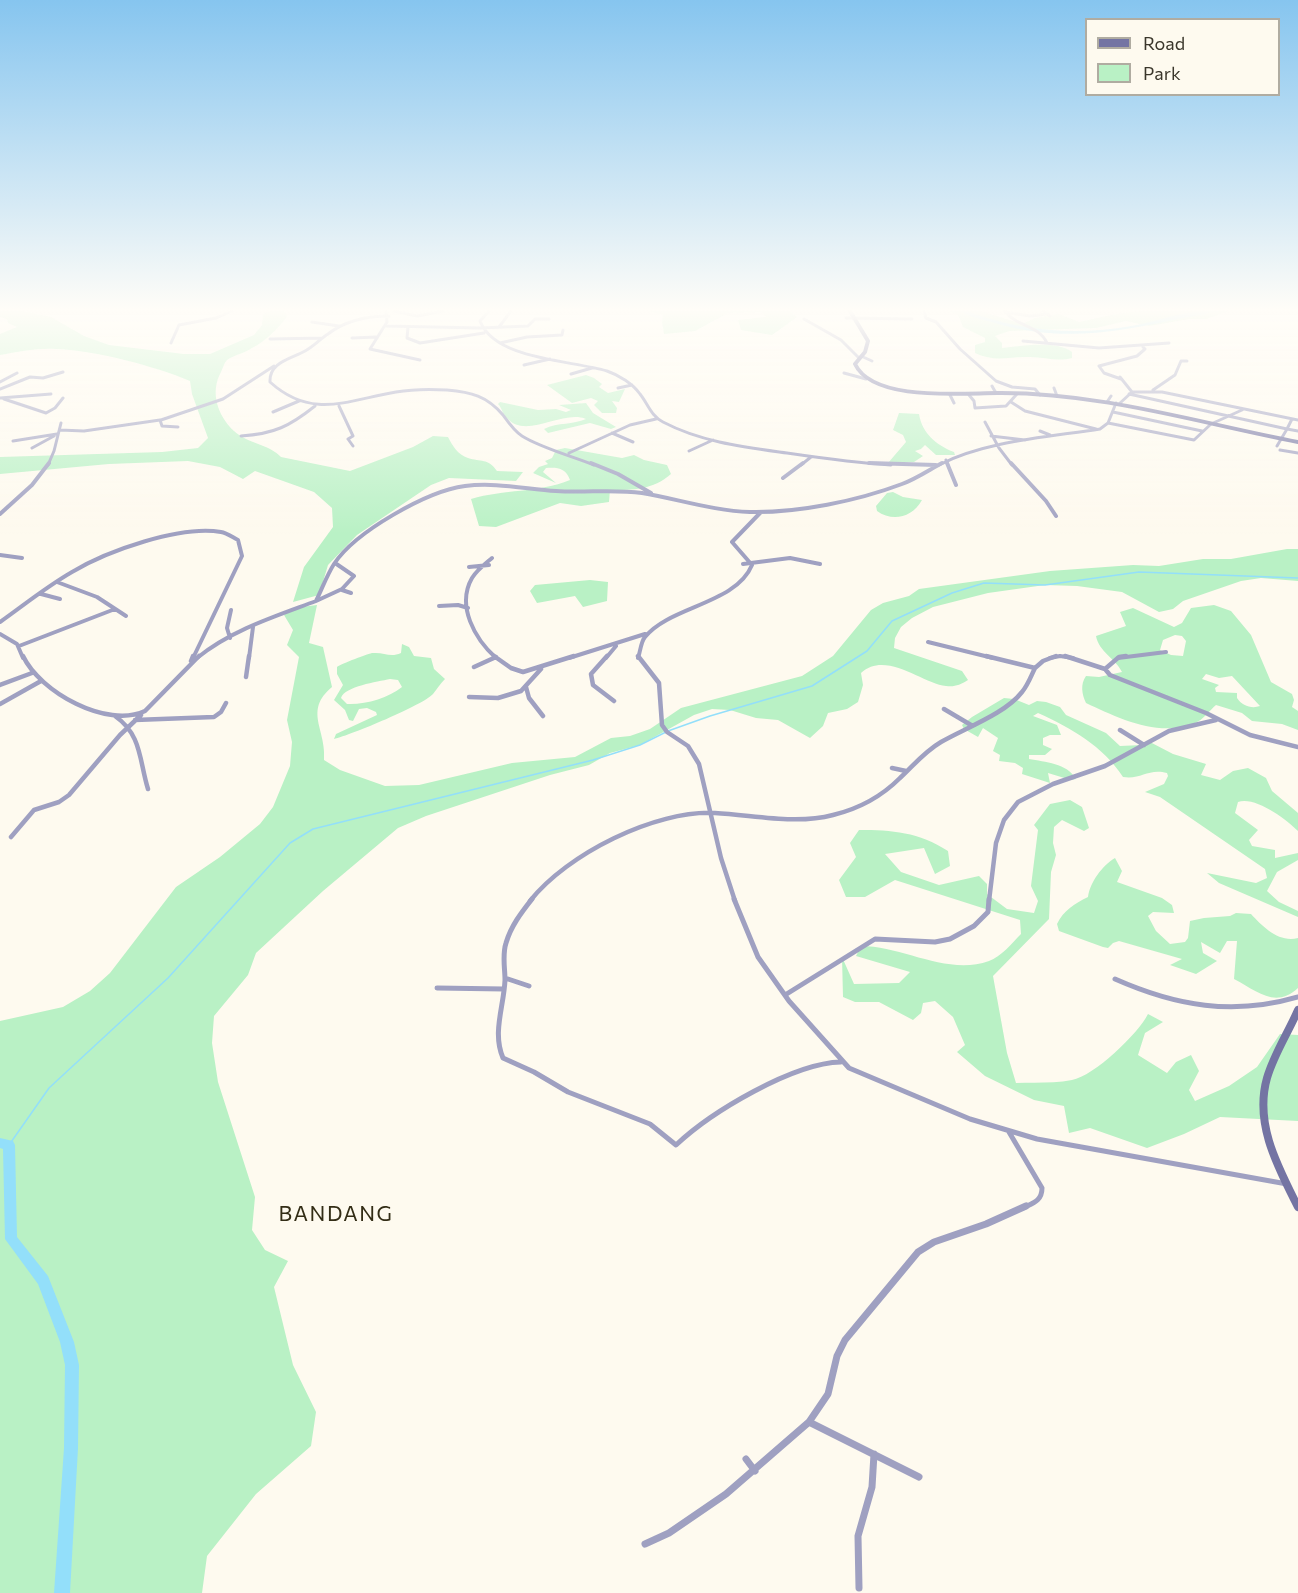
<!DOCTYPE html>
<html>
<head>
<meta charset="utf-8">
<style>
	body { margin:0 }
	#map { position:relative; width:1298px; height:1593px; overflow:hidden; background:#fefaef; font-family:Commissioner,sans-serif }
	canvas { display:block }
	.legend { position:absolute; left:1085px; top:18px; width:195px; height:78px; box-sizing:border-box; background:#fefaef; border:2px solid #b0aca1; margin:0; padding:8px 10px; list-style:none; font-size:18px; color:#3a362b }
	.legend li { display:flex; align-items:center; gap:12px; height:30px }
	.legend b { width:30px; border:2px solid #b0aca1 }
</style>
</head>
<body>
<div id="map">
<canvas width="1298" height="1593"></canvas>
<ul class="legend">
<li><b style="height:8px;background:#7474a3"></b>Road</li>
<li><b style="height:16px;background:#b9f1c5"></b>Park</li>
</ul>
</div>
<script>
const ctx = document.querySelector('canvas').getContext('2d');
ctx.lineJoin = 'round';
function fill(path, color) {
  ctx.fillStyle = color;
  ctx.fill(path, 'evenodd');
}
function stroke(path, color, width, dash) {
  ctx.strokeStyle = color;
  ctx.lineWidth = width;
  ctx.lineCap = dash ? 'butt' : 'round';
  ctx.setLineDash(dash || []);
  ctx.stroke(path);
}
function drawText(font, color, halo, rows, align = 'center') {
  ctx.font = font + ' Commissioner,sans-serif';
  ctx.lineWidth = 4.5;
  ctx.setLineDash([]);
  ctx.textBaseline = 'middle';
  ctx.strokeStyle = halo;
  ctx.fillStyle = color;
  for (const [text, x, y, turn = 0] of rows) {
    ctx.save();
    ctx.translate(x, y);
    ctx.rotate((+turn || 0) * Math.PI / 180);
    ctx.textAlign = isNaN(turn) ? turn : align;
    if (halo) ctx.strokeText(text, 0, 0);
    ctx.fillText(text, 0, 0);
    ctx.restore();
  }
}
fill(new Path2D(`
	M0,311h23l28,6 33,19 25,9 75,9h26l44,-19 8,-10 1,-11 8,-3h13l3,6c-10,12 -21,24 -35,31 -7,5 -18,7 -25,12 -3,3 -4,8 -6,12 -11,20 -4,43 13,59 14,13 35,13 47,26l69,14 63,-24 20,-11 15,1c4,8 10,18 20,21 13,4 20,0 29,13l26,1 -7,9 -67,-3 -18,7 -74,50 -29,30 -9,30 -26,7 11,-35 29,-40 -1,-19 -18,-16 -59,-21 -12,8 -23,-12 -32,-6 -79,3 -109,10v-17l162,-5 36,-4 10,-10 -16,-44 -2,-13c-35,-15 -97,-31 -135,-32 -18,-1 -37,3 -55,6v-21l17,-7 -9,-4 -1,-4 -7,-2z
	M648,311h142l7,6 -25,18 -31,-5 -3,-10 28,-3 -4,-5 -34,1 -33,18 -31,3 -2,-12 1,-7z
	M948,311h33l41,13 13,-6 24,-4 20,8 37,-8 25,-3h88l-23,8h-17l-40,7 -23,-5 -30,7 -87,3 -14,5 7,7v5c19,-2 55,-8 70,4v6c-15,4 -27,-1 -42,-1 -22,-1 -33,6 -55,-4v-8l10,-3v-4l-22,-11 -5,-12z
	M586,375l8,3 8,6 -3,3 9,6 17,-4 -6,13 -7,-1 5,7 -1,5h-14l-8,-8 4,-4 -7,-3 -19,5 -25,-18z
	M500,402l38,8 18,-1 10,3 5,-2 -12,-5 27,-2 7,10 23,14 -5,2 -21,-6 -42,10 -4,-4c14,-7 29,-4 42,-10 -24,-10 -61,22 -80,-2 -4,-4 -4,-9 -8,-13z
	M899,413l20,1c3,19 17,31 35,38l1,3h-19l-11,-10 -4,4 -6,2 8,5 -9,6 -26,1 18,-21 -3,-7 -10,-5z
	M565,448l57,10 12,-3 10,5 23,5 4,9c-18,16 -38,16 -61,16l-1,12 -28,4 -21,-3 -64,24 -17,-1 -8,-27c33,-10 67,-6 99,-19 -4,-12 -13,-13 -24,-12l-3,4 13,11 -23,-10 6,-6 9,-3 -3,-3 7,-3 4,-8z
	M893,492l10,5 19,3c-10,18 -30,22 -45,11l-1,-5 11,-13z
	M1287,549h11v32l-37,-3 -20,3 -58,20 -10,8 -14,3 -37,-20 -45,-6 -32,-1 -57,8 -55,14 -21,11 -11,9 -6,11 -1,10 68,23 6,9c-8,5 -13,7 -22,6 -23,-2 -60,-36 -85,-13l2,12 -5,17 -11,7 -19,4 -5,13 -13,12 -32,-18 -22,-2 -26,-8 -18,-1 -18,6 -54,30 -30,8 -21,12 -39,10 -124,41 -28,12 -75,63 -67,62 -8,22 -34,41 -2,27 6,39 37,115 -3,33 13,20 23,11 -14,26 19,78 23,47 -5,34 -55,48 -49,62 -5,37h-202v-572l63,-14 27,-16 20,-18 66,-86 44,-30 40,-33 13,-17 17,-41 2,-24 -5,-22 12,-63 -12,-12 6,-15 -9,-15 10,-7 23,-3 -8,38 14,4 9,40c-29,24 -5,43 -8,73l16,10 45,16 34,-1 93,-22 63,-6 36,-19 19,-2 20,-7 31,-21 121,-32 31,-20 38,-46 12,-7 26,-7 10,-7 131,-18 83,-6 26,1 44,-7h28z
	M590,580l18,2 -1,19 -24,6 -8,-11 -38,7 -7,-12 5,-6z
	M1214,605l17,6 20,24 20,47 21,12 2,6 -2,7 6,4v19l-16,-6 -30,-3 -10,-8 -26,-8c-6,5 -13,15 -21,18 -36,15 -77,-5 -109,-20 -4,-8 -6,-19 0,-27l13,1 23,-5c-7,-14 -23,-20 -26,-36l30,-10 -6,-14 13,-4 41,19 8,-4 9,-15zM1175,635l7,1 4,5 -3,15 -12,-1 -11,-5 3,-10zM1206,674l13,4 13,-2 28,30c-8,3 -18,0 -23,-8v-5l-21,-1 -1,-4 4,-3 -17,-6z
	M402,644l7,3 5,9 17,2 3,11 11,10c-5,5 -8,10 -12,15 -10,11 -82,41 -99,45l2,-5 41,-19 -1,-3 -9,-4 -8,1 -6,12 -4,-1 -4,-10 -11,-10 9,-15 -6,-11v-7c4,-3 32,-14 36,-14 11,-1 17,5 28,0zM390,679l8,1 4,7c-14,11 -37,18 -55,17l-6,-6c4,-12 36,-16 49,-19z
	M1004,698l10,1 15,6 8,-4 9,1 14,5 6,8 40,18 14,13 22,-1 6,-4 25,13 33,10 -5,11 19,5 13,-9 15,-3 18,10 6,13 26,22v18c-12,-12 -43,-35 -60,-29l-3,11 23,17 -9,10 3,6 23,4v8l23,-5v7l-21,12 -10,19 12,11 19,9v6l-79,-34 -12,-10 49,10 11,-5 -2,-9 -105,-72 -15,-5 19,-8 4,-8 -1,-3c-19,-5 -26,7 -44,4 -20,-31 -52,-49 -85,-64l-5,3 24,9 4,10h-11l-7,3v7l9,4 -7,6h-16v4c16,3 38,4 47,20l-5,1 -23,-7 2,10 -28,-9 1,-6 -8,-5 -16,-2 1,-6 -7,-4 5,-13 -15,-10 -5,9 -14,-8 -2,-4 10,-8z
	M1070,800l12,7 7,21 -5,3 -22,-11 -8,7 -1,16 3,12 -5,17 -2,47 -56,57 14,77 9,30c18,-1 38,1 56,-3 22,-4 66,-46 76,-66l15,8 -18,11 -7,22 29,18 9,-11 15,-7 8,16 -10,19 6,11 34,-15 28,-19 23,-33 18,1v86l-78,-4 -36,17 -37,14 -57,-20 -21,5 -5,-27 -30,-6 -49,-24 -28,-24 8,-7 -12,-28 -18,-16 -12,2 -2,10 -8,7 -34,-18h-24l-12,-5 -1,-40 12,27 45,-1 11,-11 -54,-16 5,-10c42,0 86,30 128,15 12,-4 23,-18 32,-27l-1,-14 -125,-40 -30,17h-19l-7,-17 17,-23 -6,-14 9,-13c33,0 60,2 89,21l2,15 -15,8 -11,-26 -39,6 16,18 38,13 40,-9 8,8v10l20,15 27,4 4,-12 -7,-15 7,-56 -4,-5 16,-21z
	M1115,858l7,13 -5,11 45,16 10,7 2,8 -21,-1 -5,4 8,15 14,13 15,-2 3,-4 2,-17 14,-3 26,-2 6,-3 15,1c12,13 28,29 47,24v50c-23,21 -41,3 -64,-9l3,-38h-10l-7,12 -19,-11 2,11 14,8 -21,13 -26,-9 12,-6 -63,-18 -6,2 -5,5 -5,-1 -44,-16 -2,-7c7,-14 17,-20 31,-27 2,-15 14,-31 27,-39z`), '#b9f1c5');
stroke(new Path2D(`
	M9,1145l40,-57 119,-110 122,-135 23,-14 280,-69 47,-15 28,-14 42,-15 102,-30 55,-35 25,-30 60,-28 32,-10 61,2 94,-13 159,6`), '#93dffa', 1.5);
fill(new Path2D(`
	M961,311h6c53,20 108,25 164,15 26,-4 57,-17 82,-15 -10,5 -24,5 -35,8 -64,14 -119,23 -183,4 -11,-3 -26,-6 -34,-12z
	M0,1138l13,3 2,4 2,92 31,39 26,66 5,23 -1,83 -8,145h-16l10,-145 1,-83 -5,-23 -22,-58 -33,-45 -2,-90 -3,-1z`), '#93dffa');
stroke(new Path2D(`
	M386,311l1,11 -17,27 50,11
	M394,311l23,5 26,-5
	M489,311l-9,10c15,39 91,39 127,50 12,4 26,13 33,23 8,10 11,22 23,28 38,20 81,25 124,31 34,5 69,10 104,12
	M924,311l2,7 10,4 24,27 36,32 16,6 23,2 5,6
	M1005,311c11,16 33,13 42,32
	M1043,311l7,5
	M1005,312l25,4 16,-2
	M389,316c-22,0 -43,4 -61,18 -8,5 -14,12 -23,17 -14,8 -36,11 -35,31 42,38 78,18 126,10 17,-3 34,-3 51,-2 24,2 40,6 56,25 5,7 11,16 19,21 19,12 50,20 72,29
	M846,318l66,1
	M804,319l37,21 18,18
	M312,322l27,4
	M386,326l95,2
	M408,327l-1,11 13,5 64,-10
	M499,327l12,-16
	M480,328l48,-2 7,-7h14
	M352,338l24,-1
	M270,339l52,-1
	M1023,341l76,7 70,-5
	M171,343l8,-18 37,-7 16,-7
	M500,343l27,-6 35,-2 1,-5
	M861,356l11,5
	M524,365l26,-6
	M844,373l22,6
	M571,374l21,-6
	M1121,379l-17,-6 -5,-7 38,-10 8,-7 -2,-2
	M0,382l17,-9
	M992,386l4,7
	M618,388l14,-3
	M1054,388l3,8
	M0,389l30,-12 13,1 20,-6
	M1153,390l22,-15 6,-14h6
	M1132,392h30l136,28
	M1129,394l158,35 5,-10
	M950,395l4,8
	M969,395l5,6 1,7 31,-2 11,-12
	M0,398l51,-4
	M4,399l42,14 9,-5 8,-10
	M1011,402l14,9 71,18
	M1107,402l4,-6
	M1119,404l13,-12 -12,-15
	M339,406l14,30 -5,3 5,7
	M273,412l26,-11
	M1113,412l89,19
	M161,420l62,-21 51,-33
	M985,422l14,26 13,17
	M1108,423l86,17 17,-16 31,-14
	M60,430l24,1 76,-11 2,6 16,1
	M1040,431l10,4
	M612,433l21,9
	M241,436c33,-2 49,-10 74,-30
	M991,436l34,4
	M13,441l44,-7
	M1277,446l10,-17 11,2
	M32,448l22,-12
	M1280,450l18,3
	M689,451l24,-11
	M569,453l61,-28 26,-6
	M946,460l2,5
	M48,465l6,-14 7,-28
	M801,465l10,-8
	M939,465c46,-24 110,-28 161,-36l8,-6 8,-20`), '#9fa0c1', 3);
stroke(new Path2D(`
	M591,463l27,11 33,19
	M869,463l67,2
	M947,463l9,22
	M1011,463l35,38 10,15
	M783,478l20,-15
	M0,514l32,-29 17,-22
	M0,555l22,3
	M492,558c-7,6 -15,12 -20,20 -16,28 3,61 24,80
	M743,564l47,-6 30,6
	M469,567l20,-2
	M57,582l40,15 29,19
	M342,590l9,3
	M41,594l19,5
	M316,601l26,-12 12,-13 -19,-13
	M439,606l19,-1 10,3
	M0,622c24,-17 46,-35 72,-50 35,-21 108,-47 149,-40 6,1 11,5 17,8l4,16 -49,102
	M0,634l17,10 6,14
	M230,638l-3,-10 4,-18
	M928,642l65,16
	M19,646l96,-37
	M197,658c34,-28 79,-42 119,-57 6,-12 11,-26 18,-37 21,-32 93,-73 131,-78 30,-4 61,3 91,5 28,2 58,-2 86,2 36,6 72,18 108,19 48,1 107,-11 152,-28 14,-5 27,-14 40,-21
	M249,658l4,-31
	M569,658l76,-24
	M606,658l10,-12
	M638,658c2,-5 3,-17 7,-21 25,-31 91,-33 107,-72l-20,-23 29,-30
	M1050,658l10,-2 13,2
	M1118,658l48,-6`), '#9fa0c1', 4);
stroke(new Path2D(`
	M23,656c17,36 84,73 122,55l54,-55
	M494,656l17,12 12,4 51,-16
	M607,656l-16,18 2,11 21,16
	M638,656l21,27 3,42 5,7 21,14 11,18 22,94 14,43
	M986,656l49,12 8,-7 13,-5
	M1065,656l40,13
	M1126,656l-7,1 -14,12 5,6 96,38 44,22 48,12
	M191,661l2,-5
	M474,667l22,-10
	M246,677l3,-21
	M0,685l32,-12
	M526,687l3,11 14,18
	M469,697l29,1 23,-7 20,-22
	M0,704l41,-23
	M944,709l27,16
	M115,716c27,19 24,44 33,73
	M135,720l79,-3 7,-5 5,-9
	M1120,730l24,15
	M892,768l14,3
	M11,837l23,-27 25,-8 10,-7 51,-60 21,-20
	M530,901c37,-47 125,-91 185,-88 39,2 80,12 118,2 25,-6 49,-19 67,-37 14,-13 24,-26 41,-36 24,-14 64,-28 81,-50 6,-7 9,-16 13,-24
	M989,901l7,-58 8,-23 14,-18 35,-18 52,-18 64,-35 47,-11`), '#9fa0c1', 4.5);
stroke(new Path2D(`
	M532,899c-11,14 -21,27 -26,44 -4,12 -1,25 -1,37 -1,26 -13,53 -2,78l31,14 34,20 82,32 26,21c35,-33 117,-82 165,-83
	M734,899l24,58 31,44 60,67 121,51 67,20 250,45
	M505,978l24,8
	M1115,979c61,27 118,37 183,18
	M437,988l67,1
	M785,995l90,-56 60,3 15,-3 24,-13 14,-14 1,-13
	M1009,1132l33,56c0,13 -9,15 -19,20`), '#9fa0c1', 5);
stroke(new Path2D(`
	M809,1422l110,55
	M746,1459l9,12
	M645,1544l24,-11 57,-39 83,-72 19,-28 9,-38 8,-16 73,-88 16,-10 52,-18 40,-18
	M859,1588l-1,-52 14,-49 2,-33`), '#9fa0c1', 7);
stroke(new Path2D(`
	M850,311l18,30 -3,11 -10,12c18,38 107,29 142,29 102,-1 202,30 301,49`), '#7474a3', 4);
stroke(new Path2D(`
	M1298,1010c-10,23 -24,44 -31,68 -13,46 11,89 31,129`), '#7474a3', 8);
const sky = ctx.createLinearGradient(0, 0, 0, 534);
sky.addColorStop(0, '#86c5ef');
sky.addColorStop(0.58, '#fffdf8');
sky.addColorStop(1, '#fffdf800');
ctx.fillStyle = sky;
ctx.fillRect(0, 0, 1298, 534);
ctx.letterSpacing = '1.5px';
drawText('21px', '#332d16', '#fefaef', [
	["BANDANG",336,1214]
]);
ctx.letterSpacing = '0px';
</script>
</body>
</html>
